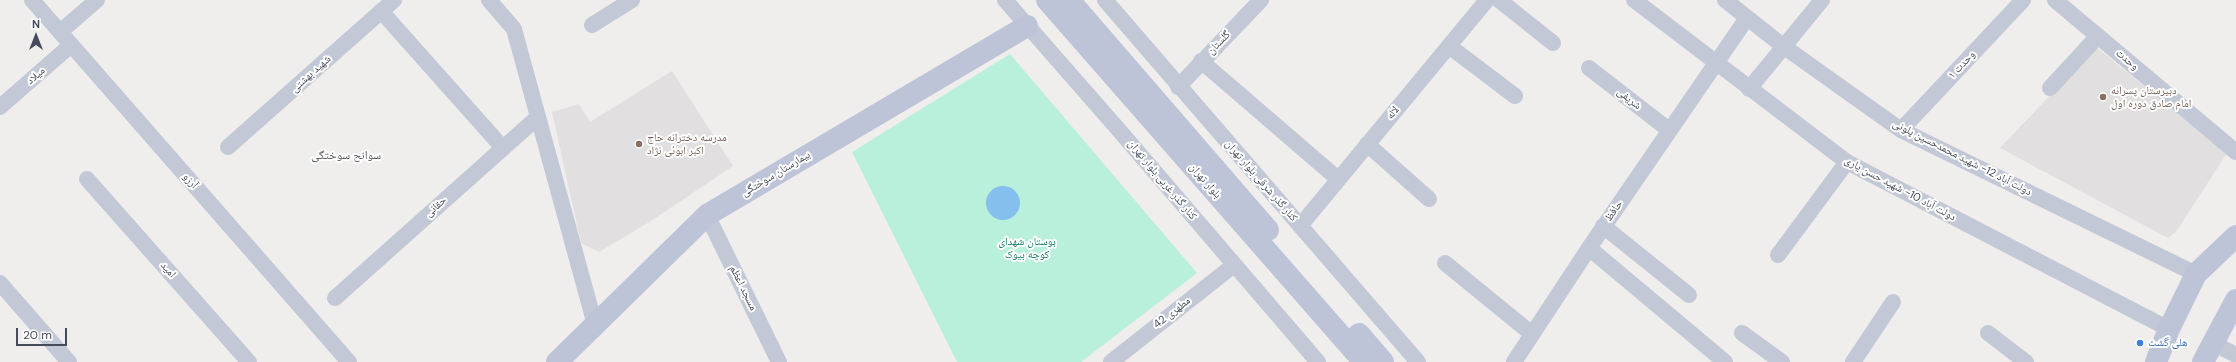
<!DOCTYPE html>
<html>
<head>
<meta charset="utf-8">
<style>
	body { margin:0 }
	#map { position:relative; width:2236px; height:362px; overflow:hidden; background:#f0eded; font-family:"DM Sans",sans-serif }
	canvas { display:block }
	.north { position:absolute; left:16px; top:16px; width:40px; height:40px; -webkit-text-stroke:3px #fff; paint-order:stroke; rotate:0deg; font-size:11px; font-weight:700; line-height:16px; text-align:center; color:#454b5b }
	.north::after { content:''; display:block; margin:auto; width:14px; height:18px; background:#454b5b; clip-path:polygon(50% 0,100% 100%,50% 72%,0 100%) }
	.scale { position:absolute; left:16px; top:328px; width:51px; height:18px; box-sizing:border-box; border:2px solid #454b5b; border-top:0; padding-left:5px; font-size:12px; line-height:14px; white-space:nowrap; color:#454b5b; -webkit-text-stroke:3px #fff; paint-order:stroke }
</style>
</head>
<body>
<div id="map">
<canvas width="2236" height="362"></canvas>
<div class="north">N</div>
<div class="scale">20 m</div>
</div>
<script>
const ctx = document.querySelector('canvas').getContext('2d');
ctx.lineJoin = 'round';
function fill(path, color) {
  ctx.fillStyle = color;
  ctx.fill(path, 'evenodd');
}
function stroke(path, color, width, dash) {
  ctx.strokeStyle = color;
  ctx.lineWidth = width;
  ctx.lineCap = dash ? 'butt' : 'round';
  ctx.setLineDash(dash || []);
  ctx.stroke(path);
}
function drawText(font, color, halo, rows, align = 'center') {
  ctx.font = font + ' "DM Sans","Noto Naskh Arabic",sans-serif';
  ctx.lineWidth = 4;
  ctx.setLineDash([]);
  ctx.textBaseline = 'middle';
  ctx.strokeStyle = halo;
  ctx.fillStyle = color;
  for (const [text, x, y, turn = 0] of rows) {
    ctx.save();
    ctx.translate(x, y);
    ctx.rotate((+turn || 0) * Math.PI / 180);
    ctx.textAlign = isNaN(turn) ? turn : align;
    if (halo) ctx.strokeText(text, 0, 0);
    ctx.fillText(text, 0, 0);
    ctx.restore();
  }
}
fill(new Path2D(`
	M2096,47l131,106 -51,79 -8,6 -168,-90z
	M672,71l61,95 -82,55 -52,31 -18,-9 -29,-131 27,-8 11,18z`), '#e1dfdf');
fill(new Path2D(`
	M1010,54l187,219 -116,89h-124l-105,-210z`), '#b8f0db');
fill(new Path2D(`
	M986 203a17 17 0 1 1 34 0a17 17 0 1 1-34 0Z`), '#84bfee');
stroke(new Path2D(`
	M32,0l317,362
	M489,0l25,29 81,296
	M1005,0l113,129 200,233
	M1105,0l313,362
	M1499,0l54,43
	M1634,0l213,162 322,167
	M1725,0l58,46 118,84 295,144
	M2055,0l181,152
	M381,11l122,137
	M592,25l40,-25
	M60,32l37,-32
	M1449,46l66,50
	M1201,61l137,118
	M1589,68l80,62
	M1178,87l83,-87
	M2050,88l48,-52
	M1749,89l73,-89
	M0,107l71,-62
	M1901,130l122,-130
	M1367,144l62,55
	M228,147l166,-147
	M87,179l162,183
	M707,215l72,147
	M1300,226l187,-226
	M1603,226l86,69
	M1589,248l136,114
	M1778,255l69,-93
	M1445,263l87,71
	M0,283l69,79
	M335,298l203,-181
	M1742,333l40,29
	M1988,333l38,29
	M2213,343l23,12
	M1111,362l123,-97
	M1514,362l75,-114 158,-230
	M1853,362l40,-60`), '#c2c8d5', 16);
stroke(new Path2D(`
	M1047,0l317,362
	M1069,0l199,230
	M1359,334l24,28
	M557,362l150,-147 320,-189
	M2156,362l13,-33 27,-55 40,-38
	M2203,362l33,-62`), '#bec4d7', 22);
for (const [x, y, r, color] of [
	[2103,97,4,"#8d6e63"],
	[639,144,4,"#8d6e63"],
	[2140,343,4,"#3f7fe0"]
]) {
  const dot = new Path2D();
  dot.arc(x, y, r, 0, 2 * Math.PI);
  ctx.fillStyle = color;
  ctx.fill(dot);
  stroke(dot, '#fff', 1.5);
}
drawText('11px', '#454b5b', '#fff', [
	["گلستان",1219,43,-46],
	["وحدت",2127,60,40],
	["وحدت ۱",1962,65,-47],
	["شهید بهشتی",311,74,-42],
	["میلاد",36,76,-41],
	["شریفی",1629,99,38],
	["لاله",1393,113,-50],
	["دولت آباد 12- شهید محمدحسین پلونی",1962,158,27],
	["بیمارستان سوختگی",776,174,-31],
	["کنار گذر غربی بلوار تهران",1162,180,50],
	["آرزو",190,181,49],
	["بلوار تهران",1205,181,49],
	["کنار گذر شرقی بلوار تهران",1261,181,49],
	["دولت آباد 10- شهید حسن یاری",1900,189,28],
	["حقانی",436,207,-42],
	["حافظ",1614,211,-56],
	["امید",168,270,49],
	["مسجد اعظم",743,288,64],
	["مطهری 42",1172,313,-38]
]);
drawText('11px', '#785e54', '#fff', [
	["دبیرستان پسرانه",2111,91],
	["امام صادق دوره اول",2111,104],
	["مدرسه دخترانه حاج",647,138],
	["اکبر ابوئی نژاد",647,151]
], 'left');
drawText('11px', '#137e62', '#fff', [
	["بوستان شهدای",1027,242],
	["کوچه بیوک",1027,255]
]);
drawText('11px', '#366cbe', '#fff', [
	["هلى گشت",2148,343]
], 'left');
drawText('12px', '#595b62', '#fff', [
	["سوانح سوختگی",346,156]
]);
</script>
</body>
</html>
